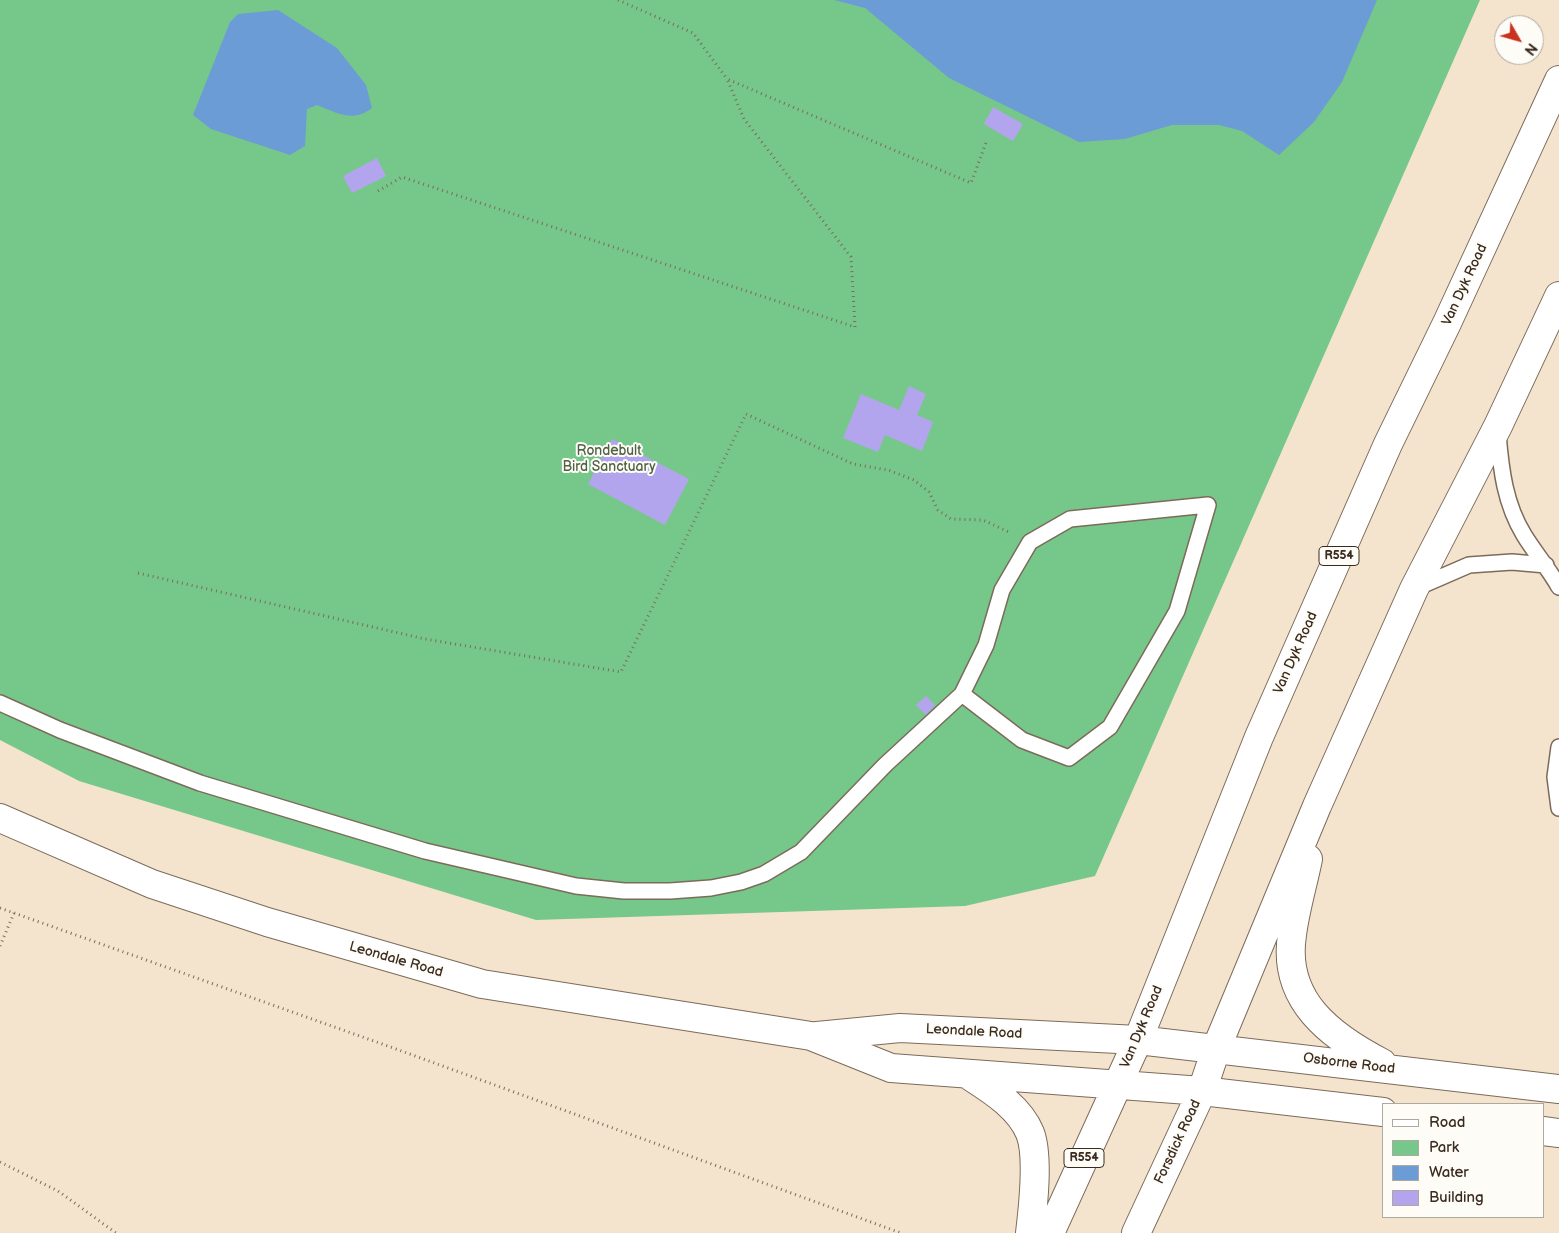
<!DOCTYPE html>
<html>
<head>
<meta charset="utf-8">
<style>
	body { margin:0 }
	#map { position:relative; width:1559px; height:1233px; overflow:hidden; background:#f5e4cd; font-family:"Balsamiq Sans",sans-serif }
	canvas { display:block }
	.legend { position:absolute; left:1382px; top:1103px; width:162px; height:115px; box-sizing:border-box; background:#fdfcf7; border:1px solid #afa8a0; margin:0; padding:6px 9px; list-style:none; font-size:15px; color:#3b2a1e }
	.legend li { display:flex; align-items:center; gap:10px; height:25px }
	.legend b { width:25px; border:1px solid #afa8a0 }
	.north { position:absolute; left:1494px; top:15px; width:50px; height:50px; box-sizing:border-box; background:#fdfcf7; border:1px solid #afa8a0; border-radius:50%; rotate:128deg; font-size:14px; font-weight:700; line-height:20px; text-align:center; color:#3b2a1e }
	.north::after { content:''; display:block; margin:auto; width:18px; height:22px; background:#c8321e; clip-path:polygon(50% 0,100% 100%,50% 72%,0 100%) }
</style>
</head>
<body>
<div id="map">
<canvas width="1559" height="1233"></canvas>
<ul class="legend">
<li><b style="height:6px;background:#fff"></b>Road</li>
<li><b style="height:14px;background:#76c88a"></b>Park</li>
<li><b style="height:14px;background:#6c9cd5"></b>Water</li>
<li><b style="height:14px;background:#b3a4ee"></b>Building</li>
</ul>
<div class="north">N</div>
</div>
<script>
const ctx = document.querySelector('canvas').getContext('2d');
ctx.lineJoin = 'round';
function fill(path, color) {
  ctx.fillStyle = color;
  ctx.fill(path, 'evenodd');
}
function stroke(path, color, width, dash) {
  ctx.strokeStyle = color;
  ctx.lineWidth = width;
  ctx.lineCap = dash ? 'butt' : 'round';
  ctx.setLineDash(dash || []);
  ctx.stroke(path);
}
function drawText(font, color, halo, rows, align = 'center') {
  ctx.font = font + ' "Balsamiq Sans",sans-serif';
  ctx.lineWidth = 4;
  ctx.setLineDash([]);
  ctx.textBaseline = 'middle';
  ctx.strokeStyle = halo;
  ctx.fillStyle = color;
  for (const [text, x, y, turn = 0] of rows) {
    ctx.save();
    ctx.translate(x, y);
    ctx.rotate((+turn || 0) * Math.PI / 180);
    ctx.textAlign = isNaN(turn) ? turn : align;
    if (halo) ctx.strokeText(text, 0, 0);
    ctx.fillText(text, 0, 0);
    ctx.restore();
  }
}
fill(new Path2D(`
	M0,0h1480l-385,876 -130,30 -429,14 -457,-139 -79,-41z`), '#76c88a');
fill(new Path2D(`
	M834,0h543l-35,82 -28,40 -35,33 -37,-24 -23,-6h-47l-47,14 -46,3 -130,-64 -84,-70z
	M278,10l59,38 29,37 6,23c-19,15 -35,5 -55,-3l-10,4 -2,37 -15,9 -79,-26 -18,-14 37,-93 8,-8z`), '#6c9cd5');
fill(new Path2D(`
	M993,107l30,17 -10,17 -29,-17z
	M377,158l9,18 -34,17 -9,-17z
	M909,386l17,8 -9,21 16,7 -11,29 -37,-16 -7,17 -35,-14 18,-44 38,16z
	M612,439l77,40 -24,46 -77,-41z
	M926,696l9,9 -9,10 -10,-10z`), '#b3a4ee');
const lane = new Path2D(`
	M1498,434c3,36 7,70 26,101 11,18 25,34 35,52
	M1416,588l53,-23 43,-3 34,3
	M0,703l60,27 140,53 225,68 151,35 48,5h46l41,-3 30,-6 23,-8 37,-22 84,-87 77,-71 24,-49 16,-55 28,-48 40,-23 138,-14 -31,106 -67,116 -41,31 -47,-18 -60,-46
	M1559,747l-4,30 4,31`);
const primary = new Path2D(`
	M0,818l152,66 115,38 215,62 329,52 80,32 311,23 181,21
	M1308,859c-5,25 -13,51 -16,76 -10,65 38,101 90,128
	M817,1036l83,-8 238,12 421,49
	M967,1074c23,15 52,32 63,59 9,23 3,75 0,100
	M1543,1131l16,2
	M1050,1233l88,-193 121,-303 129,-293 59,-121 112,-243
	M1136,1233l66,-142 14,-42 101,-243 97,-217 84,-163 61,-130`);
stroke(lane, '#7c6b5b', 18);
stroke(primary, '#7c6b5b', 30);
stroke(new Path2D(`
	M618,0l75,33 34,46
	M378,191l24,-14 453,150 -4,-70 -107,-138 -17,-40 244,104 16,-43
	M138,573l287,66 196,33 125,-258 107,50 35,6 26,10 15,12 9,18 13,9 32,1 28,13
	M0,908l385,137 516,188
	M0,946l14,-33
	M0,1162l58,29 58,42`), '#7c6b5b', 3, [1, 4]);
stroke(lane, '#fff', 15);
stroke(primary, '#fff', 28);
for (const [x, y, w] of [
	[1339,556,40],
	[1084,1158,40]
]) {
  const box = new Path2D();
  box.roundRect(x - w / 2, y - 9.5, w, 19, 4);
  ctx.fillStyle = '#fdfcf7';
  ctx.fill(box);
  stroke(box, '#3b2a1e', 1);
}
drawText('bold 12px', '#3b2a1e', null, [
	["R554",1339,556],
	["R554",1084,1158]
]);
drawText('14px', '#3b2a1e', '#fdfcf7', [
	["Van Dyk Road",1465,285,-65],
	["Van Dyk Road",1296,653,-66],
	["Leondale Road",396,960,16],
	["Van Dyk Road",1142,1027,-67],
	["Leondale Road",974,1032,3],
	["Osborne Road",1349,1064,7],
	["Forsdick Road",1178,1142,-65]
]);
drawText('14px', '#506144', '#fdfcf7', [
	["Rondebult",609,451],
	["Bird Sanctuary",609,467]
]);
</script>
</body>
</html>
